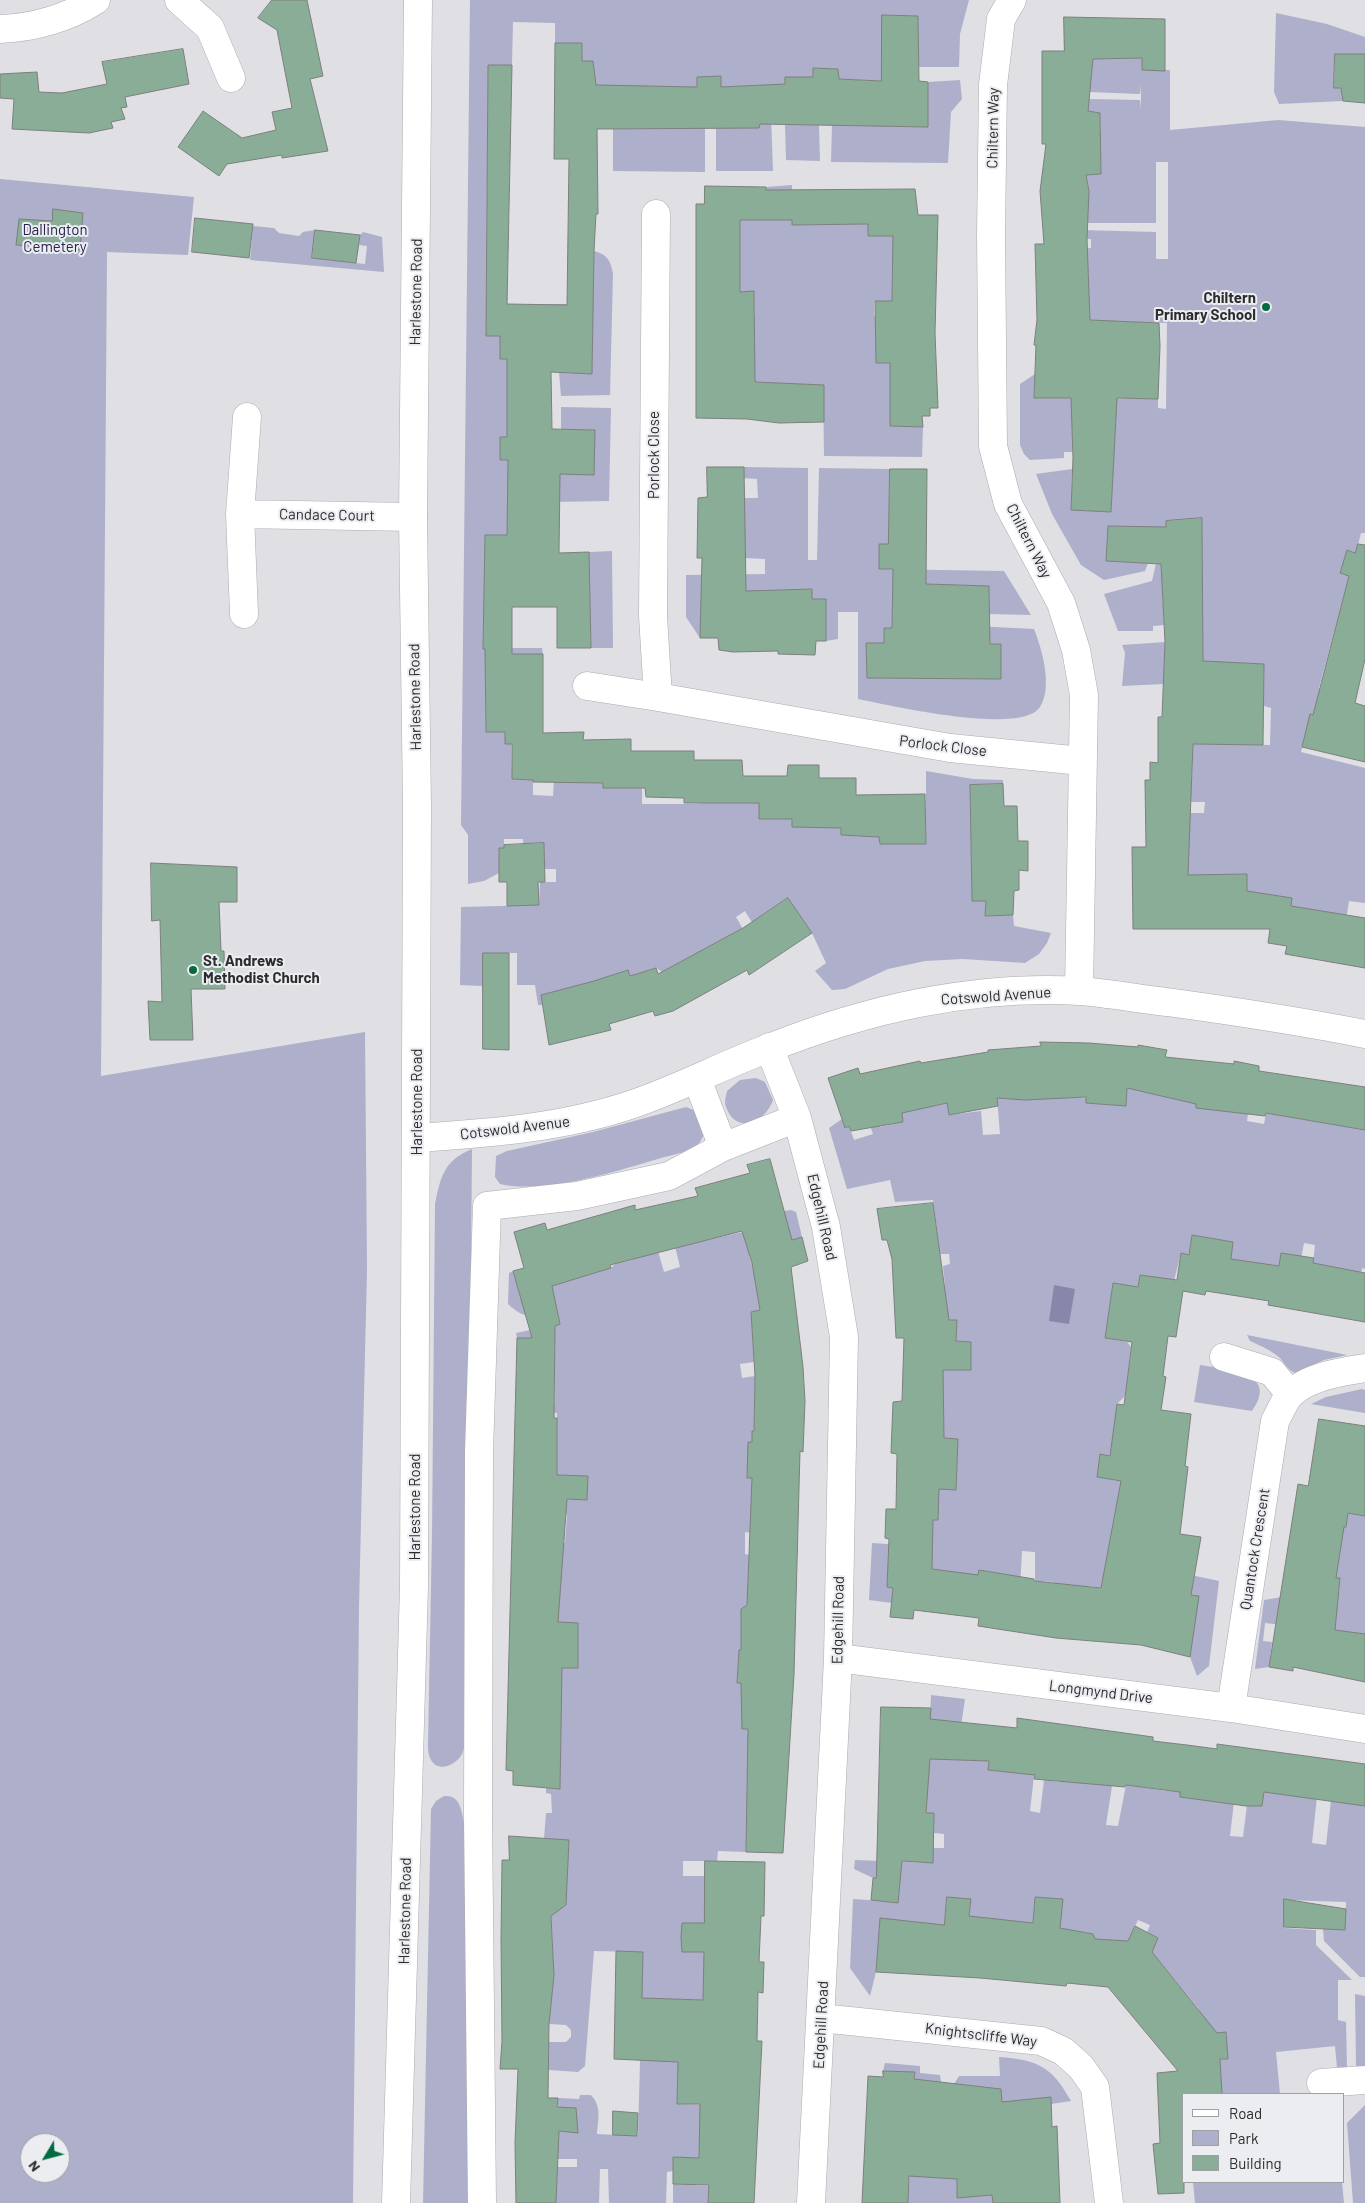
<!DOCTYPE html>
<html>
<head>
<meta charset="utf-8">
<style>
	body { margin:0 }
	#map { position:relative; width:1365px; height:2203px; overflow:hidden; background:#dfdfe4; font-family:Barlow,sans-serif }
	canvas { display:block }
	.legend { position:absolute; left:1182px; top:2093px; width:162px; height:90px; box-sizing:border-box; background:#ecedf1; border:1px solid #9fa0a3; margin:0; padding:6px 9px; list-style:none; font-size:15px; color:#2b2c2d }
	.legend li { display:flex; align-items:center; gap:10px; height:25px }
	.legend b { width:25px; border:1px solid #9fa0a3 }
	.north { position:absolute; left:20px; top:2133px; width:50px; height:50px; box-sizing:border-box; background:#ecedf1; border:1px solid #9fa0a3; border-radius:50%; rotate:233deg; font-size:14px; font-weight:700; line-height:20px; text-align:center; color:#2b2c2d }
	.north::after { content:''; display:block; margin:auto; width:18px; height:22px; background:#046b41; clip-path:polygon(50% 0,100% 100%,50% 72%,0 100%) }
</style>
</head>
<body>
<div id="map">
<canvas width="1365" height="2203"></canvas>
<ul class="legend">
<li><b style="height:6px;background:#fff"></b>Road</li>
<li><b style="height:14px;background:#aeafcb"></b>Park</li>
<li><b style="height:14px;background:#89ad97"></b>Building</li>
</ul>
<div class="north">N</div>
</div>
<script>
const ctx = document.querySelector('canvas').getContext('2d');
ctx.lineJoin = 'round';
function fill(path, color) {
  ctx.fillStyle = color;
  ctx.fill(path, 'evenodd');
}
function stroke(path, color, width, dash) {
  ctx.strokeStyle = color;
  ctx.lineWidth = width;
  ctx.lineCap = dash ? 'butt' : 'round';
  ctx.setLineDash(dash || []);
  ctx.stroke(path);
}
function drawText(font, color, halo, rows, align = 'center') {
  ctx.font = font + ' Barlow,sans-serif';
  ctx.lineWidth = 4;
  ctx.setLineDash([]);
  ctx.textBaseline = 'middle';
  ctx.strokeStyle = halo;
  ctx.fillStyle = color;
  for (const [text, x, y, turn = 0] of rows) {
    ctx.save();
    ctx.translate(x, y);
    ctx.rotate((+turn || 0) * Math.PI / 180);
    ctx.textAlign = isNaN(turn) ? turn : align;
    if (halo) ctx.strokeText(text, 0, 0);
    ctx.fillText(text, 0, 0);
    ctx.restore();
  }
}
fill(new Path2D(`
	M470,0h499l-9,34 -1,33h-40l-1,-51 -36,-1 -1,66 -42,-2 -1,-10 -25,-1v9h-28v39l-14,1 2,54h-57v-43h43v-43l-38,2v-11l-24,1v10l-86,-1 -15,9 -3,-34h-11v-18h-21v5l-6,1v-26l-42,-1 -1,43h-24l-2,231 22,1 -8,39v23h7v78l-7,23h8v41l4,34 -27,1 -2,112h59l1,6 -58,21 1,57h19v12h6l1,35 21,1v15l20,1 1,-15 49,2v4l39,1v16h52l65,-6v21h33l16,-27 48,43 23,2 1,7h46v-73l47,8 30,1v4l-33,1 2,116h14l-1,15 28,-1 1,11 37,7 -4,10 -8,11 -14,9 -62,-4 -38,2 -37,8 -43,20 -13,1 -17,-19 11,-8 -14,-30 -24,-35 -27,18 2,24 -18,-29 -9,6 7,12 -81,43 -6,-4 -26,8 -3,-6 -30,11 -21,15 -34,9h-4l-3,-20h-18v-32h-34v33l-23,-1 1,-78 78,-2 1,-23h16v-13h-11l-1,-26 -21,1v-5h-19v9h-5v25l-15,8 -16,3v-49l-7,-10z
	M1276,13l51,11 38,13v17h-30l-1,34h7l2,13 -64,3 -5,-12z
	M1142,58v12h28v60l108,-10 87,7v406h-4l-5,20 -9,-3 -7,23 9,3 -30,112 37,9 -31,22 -15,-4 -9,37 64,16v135l-16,-2 -4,25 -54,-20 1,-8 -45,14 -1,-38 -35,1 -29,22 7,-84h15l1,-11h-38l1,-22 24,-1 1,-35 77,1 1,-37 -7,-2v-42l-42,-2 -1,24 -18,-1 -1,-167 -36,3v19l-17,-13 -41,-1 -2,35 42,2 -3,8 -41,9 -23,-15 -29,-51 -16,-40 36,-5 -1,41 40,2 5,-97 -44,1v36h-8v6l-34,2 -6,-6 -4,-9v-61l15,-10 -1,24 124,1v9l8,1 1,-86 -89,-3 11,-42 -1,-9 -7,-1v-19l10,-1v-9h-10v-9l75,2v27h12v-97h-12v61h-76l9,-32 -3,-16 15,-1v-13l-13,-1v-30h13l-1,-17 -12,-2 1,-12 51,1 1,9v-24l-1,9 -76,-3 26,-32z
	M960,80l2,19 -11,13 -3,51 -117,-1 1,-37 96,2v-45z
	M785,125h34l1,36 -34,-1z
	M705,128v44l-92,-1v-42z
	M0,179l194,18 -6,58 -81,-3 -6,824 264,-44 2,237 -8,337 -6,597h-353zM30,2143h30v30h-30z
	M792,185v40l76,-1v12h25l25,34h-26v31h-18v15h7l-5,16v31h14v63l33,1 -1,30 -98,-1 -1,-71 -76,-3 -25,-38h33v-19h-13l13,-11 -1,-22h-14v-72h14v-14l13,-1 -1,-18z
	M253,226l21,2 5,5 20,3 4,-4 12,-2 -3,28 53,6 2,-18 -8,-1 1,-10 3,-3 19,5 2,35 -134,-12z
	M594,251c14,4 16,9 19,22l-3,122 -49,1 -2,-24 33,2 1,-45 -44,12v-37h18v-9l26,1z
	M561,407l50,1 -2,93 -58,1 8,-28h35v-44l-33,-1z
	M744,467l64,1v92h9l2,-92 71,1 -2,75h-9v25l125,2 27,44 -41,-1 -1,-28 -96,-2 -1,44h-8v15h-18l1,35 134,1v-35l-27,-1 -1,-17 61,3c8,20 19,58 6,78 -19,29 -151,-2 -182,-8v-87h-20v27l-12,2v-42h-14v-10l-34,1 -78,48 -14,-21v-42l79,-1v-15l-20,-1 -2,-60h15l-1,-19 -14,-1z
	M612,551l1,97h-22l-2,-96z
	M1156,563h5l3,62 -11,1v5h-35l-14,-37 48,-13z
	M1165,642l-1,42 -42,2 3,-33 -3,-8z
	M756,1078l9,4 8,18c-8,23 -37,35 -47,7 -2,-5 0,-11 1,-16l13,-11z
	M1127,1086l34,10 35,7v5l53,-1 -2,14 17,3 2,-11 99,17v139l-3,-1 -1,8 -48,-13 2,-18 -11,-2 -3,16 -4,-3 -15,-3 -3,13 -48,-6 2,-18 -41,-7 -3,20 -8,-2 -7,28 -34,-6 -2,12 -25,-4 -8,55 22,4 4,5 -6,49 -8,8 30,57 -47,-7 -3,23 27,5 -11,42 -8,64 -17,-2 -2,10 -33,-3 1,-11 -19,-1v-29l-13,-1 -2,36 -17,-3 1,-10 -24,-4 -2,5 -85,13 -1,15 -23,-3 3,-57 59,4 2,-27 -5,-32 28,1 2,-50 -38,-3 24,-10 -1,-45 -11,-11h38l1,-28 -15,-1 1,-21h-22l-2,-32 12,-2 -2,-20 7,-2 -1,-10h-9l-7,-54 -38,2 -5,-22 -43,9 -18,-61 13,-9 3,9 4,-2 5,14 19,-6 -5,-14h10l2,7 23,-5 -1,-13 31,-11 2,8 12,-3 2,12 32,-4 2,24 17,-1 -3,-36h89v5l40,3z
	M686,1107c9,3 15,7 18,17 1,8 -1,16 -7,21 -10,8 -27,10 -39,14 -45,13 -112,35 -158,25l-5,-7 1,-21 11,-5 86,-19z
	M472,1149l-5,581c-1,8 -2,17 -5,24 -7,13 -28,20 -33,1 -1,-3 -1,-8 -1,-11l4,-209 3,-331c6,-29 9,-43 37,-55z
	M791,1210l5,2 6,25 -53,18 7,25 4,30 -9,2 3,50 -14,2 2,14 13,-2 -1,50 -7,52h6l-2,55 -6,-1v22l4,1 -1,23 11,1 -10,24 -8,6 7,41h-9l-2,33h6l-1,45 7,1 -3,123 -28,-1 -1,10h-34v15h22l-1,17 14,1 -13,12 -1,17h-22v29h22v18h13v13h-14v17l-23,-1 -3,105 31,1 3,51 -38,15 -6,1 -1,31h-57l-1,-34h-8l-1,34h-43l1,-36h20v-8h-21l2,-61 21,1 1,-4h11c11,12 7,24 6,39l41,2 5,-184 -49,-1 -9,115 -7,6 -29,-2v-28h17l5,-5v-7l-5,-5 -16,-1 -1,-4 5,-45 -3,-66h9l6,-4v-10l-15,-17 16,1 2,-38 -25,-3 2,-25h6l-1,-19 -5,-1v-5l14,1 1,-60 -21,-61h38v-45l-39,-1 21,-27 1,-52h4l2,-28 -11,-1 7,-15 24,1 1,-24 -31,-1v-62l-36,-1v-9h34v-64l-38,-1 -1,-5 44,-9 -3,-12c-22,5 -31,9 -49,-8l1,-31 4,-2 7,23 91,-26 4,-4 16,-4 -1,-7 25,-12 9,31 16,-5 -6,-25 11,3 71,-16 28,-18z
	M1247,1335l100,20 -23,5 -29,13c-8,-4 -9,-8 -15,-15 -9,-8 -19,-12 -30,-17z
	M1200,1365c16,3 68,6 59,32 -1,5 -5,10 -7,14l-58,-9z
	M1362,1389l3,1v23l-54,-9 15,-7z
	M1348,1513l17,3v118l-100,-11 -2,18 9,1 -3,25 -14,2 9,-69 54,-9 21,1 1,-13 -18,-3 16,-12 3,-15 -12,-2 4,-22 13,2z
	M1191,1575l28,6 -10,85 -12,10 -7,-19 8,-61 -18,-3z
	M931,1695l34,4 -7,47 11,3 -1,11 20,1v9l18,2 29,-5 -5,44 10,2 4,-33 16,2 2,-18 50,22 -6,39 12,1 8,-41 41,6 16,-13 -3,19 11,2 2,-18 41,21 -4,34 13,1 4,-32 15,1 2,-14 12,1 43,-15 -7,65 14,2 5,-44 34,5v171h-5l-36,-36 -1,-12h22l1,-27 -62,-2v28l32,2v15l36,35h-14v40l8,2 1,45 -10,1 -2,-22 -59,6 4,42h-58l-1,-5 -13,-29 20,-1 -2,-26h-17l-11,-25 -37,-45 -26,21 23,-46 -11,-6 3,-7 -12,-5 -16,34 -27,-15 -2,-5 -9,-2 -2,7 -23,5 3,-45 -27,-2 -3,37 -63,-18 2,-17 -24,-2 -3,28 -33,-3 -31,3 -4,47 -6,24 -20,-28 3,-69 45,3 2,-22 -27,-2 -19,-9 1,-9 78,3v-15h11v-14l-10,-1v-20h-8z
	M444,1796c16,-1 17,13 20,26l5,381h-46l8,-394 5,-8z
	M1355,1994l10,2v70l-9,1z
	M999,2057c40,3 53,10 72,44l-20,3 -94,94 35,-3 1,8h-85l7,-130 -32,-2 2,-8 35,3v7l20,2 1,7 13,2 5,-8h41z
	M1365,2105v98h-12l-6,-80z
	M1193,2182h149l2,21h-149z
	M673,2184l36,2 -1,17h-35z`), '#aeafcb');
fill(new Path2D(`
	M1054,1285l21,4 -6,35 -20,-3z`), '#8787a9');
const building = new Path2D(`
	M272,0h35l16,76 -13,3 18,72 -46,7v-3l-55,9 -8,12 -41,-29 25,-36 39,27 34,-8 -4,-18 20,-4 -15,-78 -19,-12z
	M882,15l36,1 1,65 9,1v45l-168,-3 -1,4 -162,1 1,85h-2l-2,37 -2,123 -41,-2 1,57 43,1 -1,45 -34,-1 -1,79 30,-1 2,96h-34v-41h-45v47h31v79l41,-1 -1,8 48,-1v12h63v9h48l1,16h44l1,-11h31v13h37v17l69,-1 1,50h-46l-1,-7 -38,-2v-7l-49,-1v-8h-33v-16h-75v-5l-38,-1 -1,-9h-42v-5l-70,-1v-2l-21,-1v-35h-7v-12h-19l-1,-83h-2l2,-114h22l1,-75h-8v-23h7v-78h-7v-23h-14l2,-271h24l-5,239 60,1 2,-146h-15l1,-116h27v18h11l3,24 101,2v-10l24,-1v11l64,-3v-7h28v-9l25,1 1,10 42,2z
	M1064,17l101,2v52l-23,-1v-12l-49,1 -5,52 12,2 1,61 -15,1 3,16 -2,48 3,81 69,3 1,23 -2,53 -41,-1 -6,114 -40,-2 2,-52 -2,-60h-37l2,-53h-2l3,-25 -2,-76h9l-4,-53 6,-47h-4v-93h22z
	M183,49l6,35 -64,13 2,10 -6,1 4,11 -14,3 2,6 -24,5 -77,-4 2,-30 -14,-1v-24l37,-2 2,20 23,1 45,-9 -5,-22z
	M1335,54h30v49l-22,-2 -2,-13h-7z
	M705,186l61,1v3l149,-1 3,26h20l-3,118 3,75h-8v8h-8l1,11 -33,-1v-63h-14l-1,-62h17l1,-65h-25v-12l-76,1v-5h-52v72l14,-1 1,91 69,3v37l-45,1 -32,-4 -51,-1v-214h8z
	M53,209l30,4 -3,37 -6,-1v4l-23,-1 -1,-5 -34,-2 3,-26 33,2z
	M195,218l58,6 -4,34 -57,-6z
	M315,230l45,5 -4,28 -44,-5z
	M707,467h37l2,124 66,-2v10h14v42h-10l-1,14 -37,-1v-3l-45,1 -14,-2 -1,-12h-18l2,-80h-5l1,-60 9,-1z
	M890,469h37l-1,115 63,2 1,58h11v35l-134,-1 -1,-35h18v-15h8l1,-59h-14v-25h9z
	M1202,518l1,143 61,3 -1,81 -70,-1 -5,131 59,-1v17l45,7 -1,8 74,12v50l-80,-14 2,-8 -19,-3 2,-14h-137l-1,-82h14l-1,-67h5v-18l8,1v-46h4l3,-75 -4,-78 -55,-3 2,-35 58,1v-6z
	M1358,544l7,1v114l-10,44 10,3v56l-63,-15 8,-33 3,1 36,-139 -9,-3 7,-23 8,3z
	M1003,784l1,22h13l1,35h10v30l-9,-1v20l-5,1 -1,24 -28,1 1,-15h-14l-2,-116z
	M544,843l1,39h-7l1,23 -32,1v-24h-8v-34h5v-3z
	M151,863l86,4v35h-18l2,49h3l1,38h-34l2,51h-43l-2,-39 14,1 -2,-82 -8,1z
	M788,898l24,35 -63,42 -2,-5 -74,41 -18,5 -2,-5 -44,13 2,6 -62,15 -8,-50 53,-14 34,-11 2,6 26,-8 2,6 85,-46z
	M483,953h26v97l-26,-1z
	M1040,1042l49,1 49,4v-2l29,5 -2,7 69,7v-3l25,5v5l106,16v43l-99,-17 -1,3 -69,-8v-4l-69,-16 -1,18 -40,-3v-6l-61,3 -28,-2 1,8 -49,9 -2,-12 -45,10 1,9 -52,9 -2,-5 -4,2 -17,-50 30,-10 2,6 60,-13 1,2 67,-11v-2l53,-4z
	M770,1159l22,81 10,-3 6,24 -17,6 12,100 2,34 -2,51 -3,-1 -6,223 -11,179 -37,-1 2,-123h-6l-1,-46h-4l2,-33h2v-41l6,-4 5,-127h-5l1,-36h4v-11h2l1,-55 -4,-64 9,-2 -8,-47 -10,-32 -132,34 1,3 -59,18 8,38 -5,2 -1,92h3v57l31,1 -1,24 -20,-1 -9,123 20,1v45h-16l-2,121 -47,-4v-14l-7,-1 11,-432h15l-19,-67 11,-3 -10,-36 31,-9 2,7 88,-25v5l63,-14 -3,-8 55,-15 -3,-8z
	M933,1203l16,117h8l-1,21 15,1v28h-28l1,68 14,1 -2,51 -17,-1 -1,31h-5l-1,49 46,6 1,-5 55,9v2l67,7 20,-107 -24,-4 3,-23 10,2 7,-52 7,1 8,-63 -27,-4 8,-55 25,4 2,-12 37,5 4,-27 8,2 3,-20 41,7 -2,17 48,7 2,-13 33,5 -1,5 52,10v49l-97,-17 1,-4 -63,-10 -1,4 -22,-4 -7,46 -8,-1 -5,40 3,1 -5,33 30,4 -6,52 3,1 -8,67 21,3 -10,58 8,1 -9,61 -49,-12 -85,-7 -78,-12 1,-8 -65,-8 -1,9 -23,-2 3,-29 -6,-1 2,-48 -4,-1 1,-29h10l1,-55 -6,-1 2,-51 9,-1 2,-63h-8l-4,-79 -5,-19h-5l-5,-31z
	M1319,1419l46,7v90l-17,-3 -2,14h-2l-8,51h4l-5,52 30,4v48l-72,-15v4l-24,-4 29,-183 10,2z
	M881,1707l50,1 -1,11 87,9v-10l136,19v4l34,4 30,4v-5l148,20v42l-101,-14 -2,14h-16l-66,-9v-5l-54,-7 -1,2 -91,-8 1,-4 -47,-5 1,-9 -59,-2 -4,54h8l-1,50 -31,-2 -4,42 -27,-3 2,-22h3z
	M509,1836l60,4 -3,65 -15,11 3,59 -5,49 -1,74h10l-1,9 19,1 2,25 -19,-2 -3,72h-40l-1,-60 3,-74h-18l2,-28 -1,-102 1,-79h7z
	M705,1861l60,1 -1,54h-3l-2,46h5l-1,31 -5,-1 -1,49h5l-8,162h-46l1,-18 -36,-1v-27l26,1 1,-54h-23l1,-42 -64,-3 2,-108 27,1 -1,46 61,2 1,-48h-22l-1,-14 1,-15h22z
	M947,1897l24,2 -2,17 64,7 2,-26 28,2 -3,29 33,6 2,5 33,2 7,-15 23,12 -6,14 65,81 9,-1 2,27h-8l2,35h-38v99l-26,1 -5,-50 7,-1 -3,-70 21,-2 -70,-84 -41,-4 -1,3 -86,-8 -104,-6 4,-54 64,7z
	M1284,1899l62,10 -1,21 -61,-3z
	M883,2071l32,1 -1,7 87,10 1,13 49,-5 1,30 5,-1 3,77h-67l-1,-8 -35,3v-19l-48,-3 -1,27h-46l6,-127 15,1z
	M613,2111l25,2 -1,23 -24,-1z`);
fill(building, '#89ad97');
stroke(building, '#7c807d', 1);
const street = new Path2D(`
	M179,0l31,28 21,50
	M1012,0l-11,19 -8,66 -2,150 2,211 15,58 53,99 15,47 8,45 -5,296
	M0,29c33,-1 68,-11 96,-29
	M240,514l173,3
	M244,614l-4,-100 7,-97
	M587,686l71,11 -5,-81 3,-402
	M658,697l292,51 132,13
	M769,1047l28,71 29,109 18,110 -6,321 -27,545
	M697,1079l26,68
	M417,1138c73,-5 146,-10 216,-34 47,-16 90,-39 136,-56 48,-19 99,-35 150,-45 52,-10 108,-15 160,-12 30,2 59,8 88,11 66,9 132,19 198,32
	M1224,1357l48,15 18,22
	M838,1658l393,50 134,21
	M1231,1708l44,-287c5,-8 9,-21 16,-27 16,-17 52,-23 74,-26
	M821,2018l220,23 22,10 18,16 14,20 14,116
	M1321,2083l44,-3
	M482,2203l-4,-388 1,-363 8,-246 90,-10 92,-20 54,-29 74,-29`);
const primary = new Path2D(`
	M396,2203l18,-617 3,-780 -4,-289 5,-517`);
stroke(street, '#ababb0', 29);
stroke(primary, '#ababb0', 29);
stroke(street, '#fff', 28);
stroke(primary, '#fff', 28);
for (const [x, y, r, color] of [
	[1266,307,5,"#046b41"],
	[193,970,5,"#046b41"]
]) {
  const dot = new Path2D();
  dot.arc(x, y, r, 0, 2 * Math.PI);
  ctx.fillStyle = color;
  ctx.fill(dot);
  stroke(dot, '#ecedf1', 2);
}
drawText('15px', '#2b2c2d', '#ecedf1', [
	["Chiltern Way",993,128,-89],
	["Harlestone Road",416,292,-89],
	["Porlock Close",654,455,-90],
	["Candace Court",327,515,1],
	["Chiltern Way",1029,541,63],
	["Harlestone Road",415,697,-91],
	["Porlock Close",943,746,7],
	["Cotswold Avenue",996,996,-4],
	["Harlestone Road",417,1102,-90],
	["Cotswold Avenue",515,1128,-7],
	["Edgehill Road",822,1217,77],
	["Harlestone Road",415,1507,-90],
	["Quantock Crescent",1255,1549,-81],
	["Edgehill Road",838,1620,-89],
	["Longmynd Drive",1101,1692,7],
	["Harlestone Road",405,1911,-89],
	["Edgehill Road",821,2025,-87],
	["Knightscliffe Way",981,2035,7]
]);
drawText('15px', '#272350', '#ecedf1', [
	["Dallington",55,230],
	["Cemetery",55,247]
]);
drawText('bold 15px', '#2b2c2d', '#ecedf1', [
	["Chiltern",1256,298],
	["Primary School",1256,315],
	["St. Andrews",203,961,"left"],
	["Methodist Church",203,978,"left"]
], 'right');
</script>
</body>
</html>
